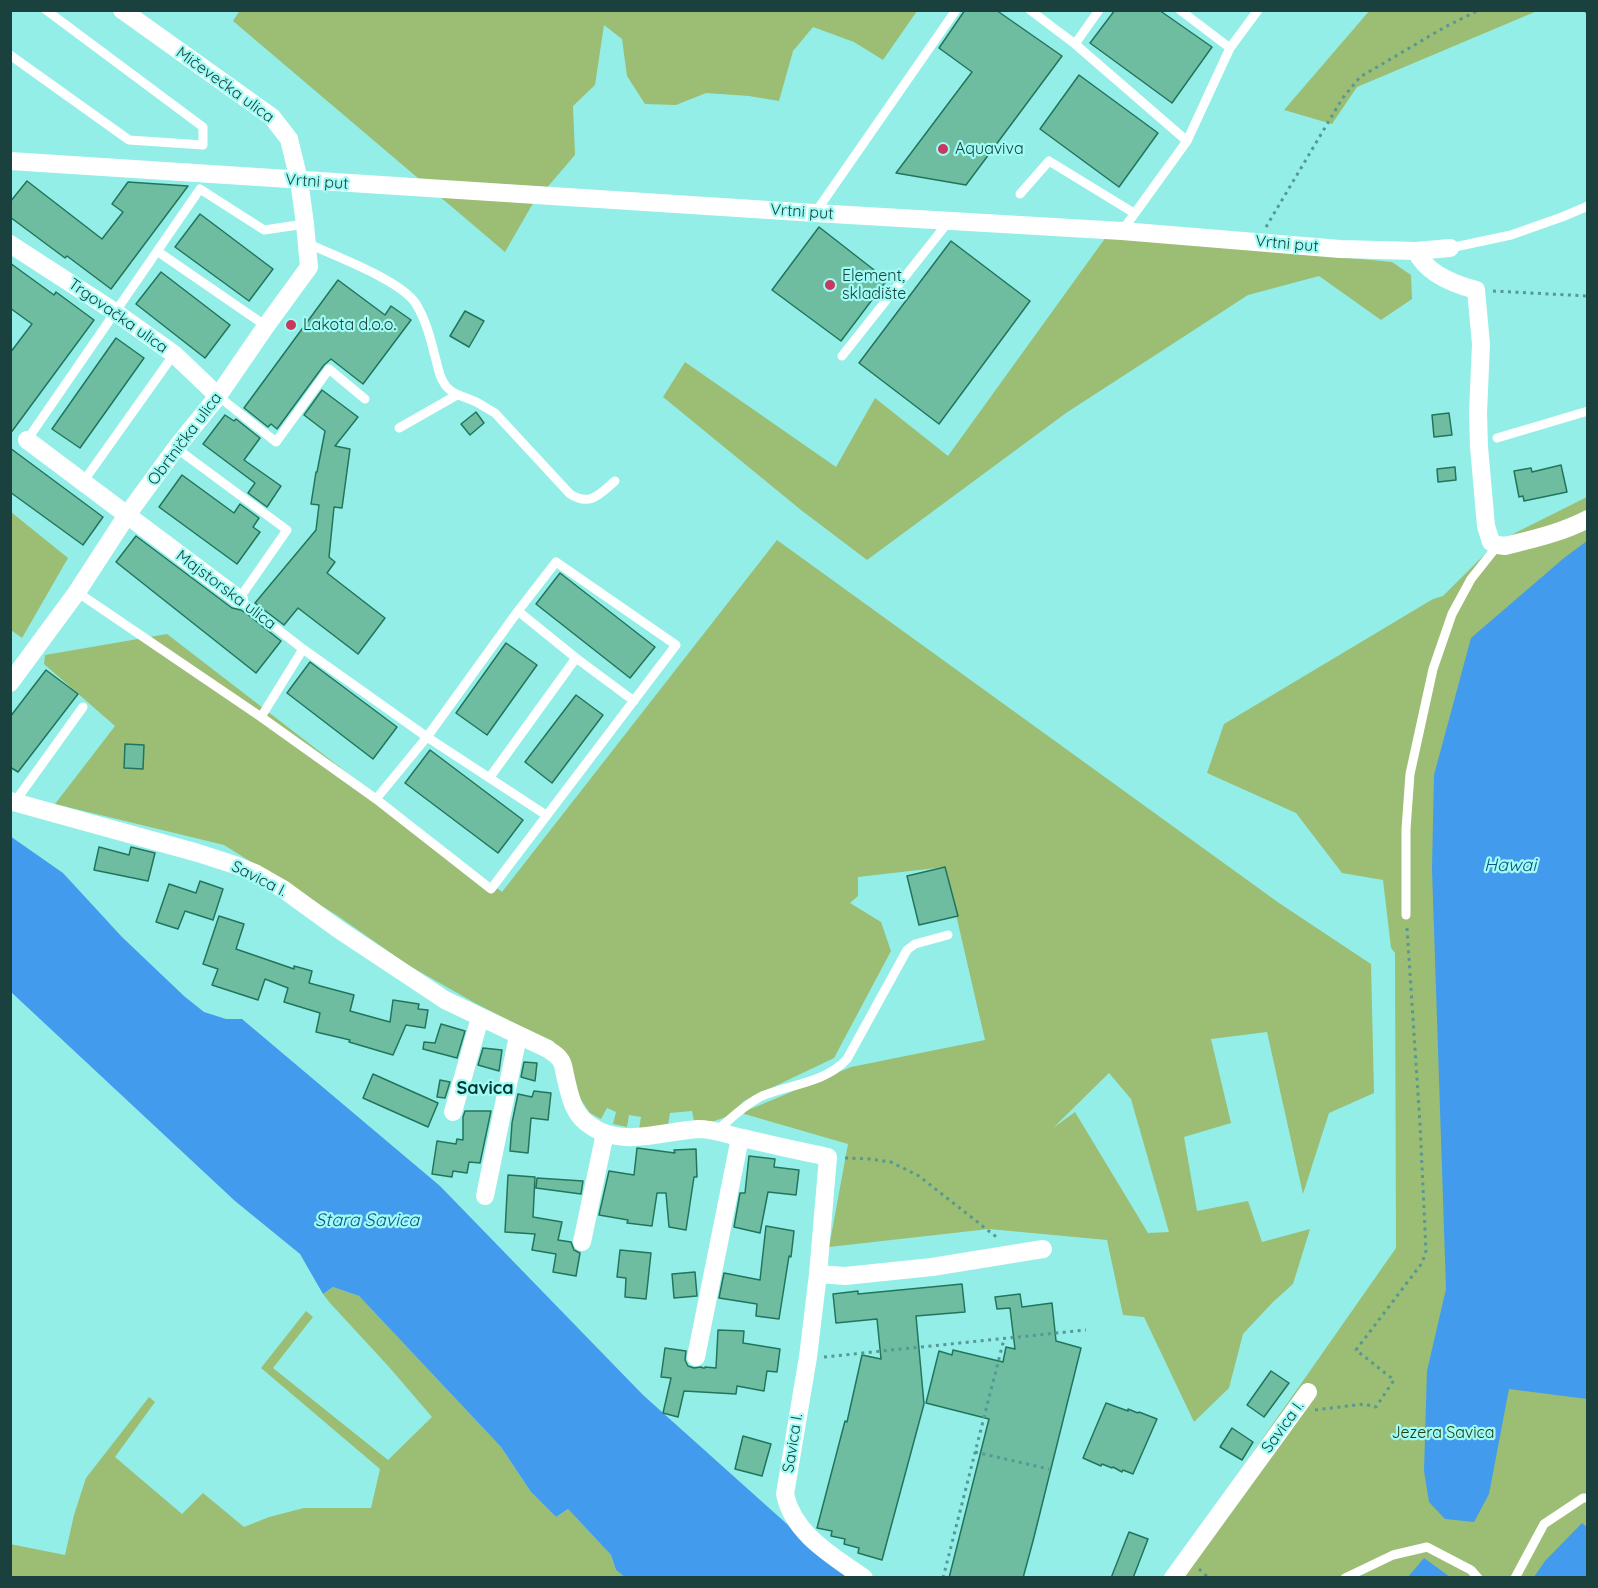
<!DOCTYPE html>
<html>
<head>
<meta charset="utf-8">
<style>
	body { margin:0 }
	#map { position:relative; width:1598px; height:1588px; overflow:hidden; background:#93eee7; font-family:Quicksand,sans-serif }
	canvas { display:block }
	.frame { position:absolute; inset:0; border:12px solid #1a413e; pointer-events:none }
</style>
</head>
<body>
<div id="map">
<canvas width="1598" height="1588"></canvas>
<div class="frame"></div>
</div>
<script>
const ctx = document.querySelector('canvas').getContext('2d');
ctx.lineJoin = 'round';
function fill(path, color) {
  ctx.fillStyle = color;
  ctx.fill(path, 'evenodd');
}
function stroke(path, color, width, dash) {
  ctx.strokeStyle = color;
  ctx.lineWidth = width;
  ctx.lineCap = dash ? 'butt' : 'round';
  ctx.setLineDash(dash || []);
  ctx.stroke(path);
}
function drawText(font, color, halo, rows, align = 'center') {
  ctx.font = font + ' Quicksand,sans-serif';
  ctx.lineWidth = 4.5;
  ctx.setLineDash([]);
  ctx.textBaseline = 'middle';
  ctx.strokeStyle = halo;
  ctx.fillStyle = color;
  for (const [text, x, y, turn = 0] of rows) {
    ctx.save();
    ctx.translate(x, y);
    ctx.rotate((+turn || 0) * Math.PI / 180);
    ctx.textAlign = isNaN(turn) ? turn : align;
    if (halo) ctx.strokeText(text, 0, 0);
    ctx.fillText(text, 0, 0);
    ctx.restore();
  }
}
fill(new Path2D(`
	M240,10l677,1 -34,49 -29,-18 -41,-15 -20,24 -14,50 -30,-5 -43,-3 -30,12 -31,-1 -18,-28 -5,-37 -18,-14 -9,60 -22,21 2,49 -43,50 -27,47 -272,-231z
	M1370,10h166l1,1 -180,76 -25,37 -48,-14z
	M1106,237l137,11 149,14 19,13 1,24 -31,21 -62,-44 -71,19 -182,118 -199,147 -66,-50 -138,-113 22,-35 151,105 39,-69 73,58z
	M1587,497v1080l-422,1 231,-330 -1,-295 -4,-5 -8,-68 -41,-7 -46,-60 -89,-40 17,-49 209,-125 10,-3 54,-54z
	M11,512l57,46 -46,80 -11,-8z
	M777,540l502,363 92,61 3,129 -45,20 -26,81 -36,-162 -56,7 20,84 -47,14 13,74 51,-10 14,41 48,-13 -17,55 -20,18 -30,32 -14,54 -35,34 -50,-105 -21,-2 -16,-75 -118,-11 -160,18 19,-103 -107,-31 110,-46 134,-27 -40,-173 -87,10v19l-8,7 31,19 10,29 -57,107 -90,43 -15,15 -15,5h-20l-2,-10 -22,2 -2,12 -29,4 2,-12 -12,-2 -2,12 -14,-3 3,-12 -9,-4 -6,11 -11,-6 -11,-16 -20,-51 -84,-43 -67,-38 -70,-49 -114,-71 -169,-41 60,-78 -71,-62 1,-9 122,-21 335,258zM1109,1073l22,26 38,133 -21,1 -73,-121 -22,16z
	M333,1287l26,9 142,151 30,45 25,25 12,-8 43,46 5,15 10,7h-615l-1,-33 55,11 9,-40 12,-37 63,-81 6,5 -40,55 67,57 21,-21 41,34 25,-10 35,-9h67l9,-39 -119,-101 45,-57 7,6 -40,51 115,92 44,-43 -43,-50 -59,-64 -7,-9z`), '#9bbe74');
fill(new Path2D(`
	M1587,541v858l-78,-10 -20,105 -15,28 -29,-3 -16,-17 -5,-31 3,-100 19,-82 -14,-420 2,-94 37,-137 93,-80z
	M10,836l53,37 59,64 62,59 20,16 22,7h16l198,167 203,209 203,182 -220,1 -10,-8 -5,-15 -43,-46 -12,8 -25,-25 -30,-45 -142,-151 -26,-9 -10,7 -23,-40 -65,-53 -224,-209z
	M1582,1523l5,4v50h-53l11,-16z
	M1424,1558l26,19h-42z`), '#429bec');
const building = new Path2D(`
	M965,10h31l66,46 -96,129 -70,-12 76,-101 -33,-24z
	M1115,10h44l53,37 -40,56 -82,-60z
	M1079,75l79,58 -39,54 -79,-58z
	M27,181l75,58 21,-27 -11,-8 16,-22 60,4 -77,103 -44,-33 -2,2 -55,-41v-15z
	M200,214l73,55 -24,32 -74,-54z
	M819,227l68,53 -46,61 -69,-51z
	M951,241l79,60 -91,123 -80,-61z
	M10,263l44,32 2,-3 38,28 -84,114v-81l22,-29 -22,-16z
	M161,272l69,53 -25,33 -69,-54z
	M338,280l47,35 6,-9 20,14 -48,64 -32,-25 -7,6 -47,64 -6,-5 -3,3 -24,-19z
	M465,311l19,10 -15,26 -19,-11z
	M116,338l28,20 -64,90 -28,-19z
	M322,390l36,27 -23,29 15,3 -8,59 -8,-1 -5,50 6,5 -8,11 58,45 -27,36 -60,-46 -14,17 -29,-22 61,-73 3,-25 -8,-1 5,-32h1l8,-41 -21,-16z
	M476,412l8,11 -14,12 -9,-11z
	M1449,413l3,22 -18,2 -2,-22z
	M225,415l9,6 2,-2 24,19 -16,22 37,26 -14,21 -19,-14 7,-10 -52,-39z
	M10,448l93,69 -20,28 -73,-53z
	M1561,465l6,27 -43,9 -1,-5 -4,1 -5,-26 17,-3 1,4z
	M1455,467l1,13 -18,2 -1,-13z
	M182,475l52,38 6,-9 19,14 -6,9 7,5 -23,32 -78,-57z
	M136,536l96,72 9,2 6,4 34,27 -25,32 -140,-111z
	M560,573l95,74 -25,31 -94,-74z
	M506,643l31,22 -50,70 -31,-22z
	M310,662l87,65 -24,32 -86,-66z
	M46,670l32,24 -60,78 -8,-5v-50z
	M576,695l27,20 -51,68 -27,-21z
	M125,744l19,1 -1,24 -19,-1z
	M430,750l93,70 -25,33 -93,-70z
	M99,847l30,8 2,-8 24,6 -7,28 -54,-11z
	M945,867l13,49 -39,9 -12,-49z
	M200,881l23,8 -10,31 -28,-9 -7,18 -22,-7 13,-38 27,9z
	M219,916l25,8 -8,25 58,20v-3l18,5 -3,12 45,12 -4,16 40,11 3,-22 26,4 -1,5 10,1 -3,18 -19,-3 -13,30 -44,-13 1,-2 -34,-8 4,-19 -36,-11 4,-14 -23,-9 -7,21 -46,-15 6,-16 -15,-5z
	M441,1024l24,7 -8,27 -34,-9 1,-7 11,1z
	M483,1048l19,2 -3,21 -21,-6z
	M524,1062l13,1 -2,18 -14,-4z
	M373,1074l65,29 -10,24 -65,-29z
	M440,1080l10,2 -5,16 -8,-1z
	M534,1091l17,2 -3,27 -17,-2 -3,35 -18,-2 2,-28 6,-29 14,3z
	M465,1111h26l-11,52 -11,-1 -2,11 -14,-2 -1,6 -20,-3 5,-33 19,3 1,-5 6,1v-23z
	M637,1148l38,5 -1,-3 22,-1 1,28h-3l-8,53 -17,-3 -3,-34h-9l-5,33 -25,-3 1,-3 -29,-5 10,-44 25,4z
	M749,1156l26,3 -1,8 25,3 -3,25 -28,-3 -8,41 -26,-6 6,-34h5z
	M508,1175l27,2 -2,40 29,5 -4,18 13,2 3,8 6,3 -4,23 -23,-4 3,-18 -24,-4 3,-16 -30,-2z
	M537,1178l46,3 -2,13 -45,-6z
	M766,1226l28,5 -3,26 -2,-1 -10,63 -23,-3 1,-12 -38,-6 5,-25 36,7z
	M620,1250l31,3 -5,46 -21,-2 1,-19 -9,-1z
	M695,1272l2,24 -23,2 -2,-24z
	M962,1284l3,28 -49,4 8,88 -42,156 -24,-7 1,-5 -15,-4 1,-5 -14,-3 1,-5 -15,-3 28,-107 2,1 15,-67 19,4 -4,-40 -41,4 -3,-29 25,-3v3z
	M1020,1294l2,13 30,-4 4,38 25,7 -48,193 -10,37h-74l40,-159 -63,-16 13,-52 13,4 1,-5 50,12 3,-15 9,2 -5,-41 -13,1 -2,-12z
	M718,1330l26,1 -1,12 37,6 -3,23 -10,-1 -3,20 -27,-5 -1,8 -52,-3 -6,26 -15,-4 8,-35 -10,-1 4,-29 21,3 -1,9 3,6 6,2 7,-1 2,1h2v-1l11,1z
	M1271,1371l18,12 -25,34 -17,-12z
	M1106,1403l22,8v-2l10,4 1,-1 18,7 -24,55 -10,-4 -1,2 -9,-5 -1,1 -10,-4 -1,2 -18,-8z
	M1232,1428l21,14 -11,18 -22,-13z
	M743,1436l28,8 -9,32 -27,-7z
	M1129,1532l19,7 -15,39h-22z`);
fill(building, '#6fbda1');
stroke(building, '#21755c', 1.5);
stroke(new Path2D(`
	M1585,10l3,5
	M1266,227l76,-128 18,-22 85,-50 34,-17
	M1493,291l95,5
	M845,1158l25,1 21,3 28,14 80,63
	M824,1357l262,-27
	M1315,1410l49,-6 12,3 18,-27 -38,-30 66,-87 4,-12 -6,-127 -13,-196
	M975,1452l74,17
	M1199,1569l10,9
	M943,1578l61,-239`), '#579893', 3, [3, 4.5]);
stroke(new Path2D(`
	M1030,10l45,34 112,97
	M1180,10l50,38
	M1075,44l24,-34
	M10,55l119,85 74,5v-18l-157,-117
	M1020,194l29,-33 85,52
	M815,213l141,-203
	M1122,231l65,-90 43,-93 28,-38
	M307,243c27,13 94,37 109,61 13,21 17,47 24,71 8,21 20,19 38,28 6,3 11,7 17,10l75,81c20,13 30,0 45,-13
	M1450,248l61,-13 51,-18 26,-11
	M157,251l109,75
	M842,356l107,-135
	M218,396l58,46 53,-73 36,30
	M399,428l58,-33
	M1497,438l91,-27
	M27,440l173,-251 64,41 41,-6
	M176,448l111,82 -48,69 64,50 124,88 119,78
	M83,482l91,-128
	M77,592l184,125 115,82 115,90 185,-244 -120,-83 -38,49 -91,126 -51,62
	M518,611l58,47 58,43
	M261,717l42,-68
	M490,777l86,-119
	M14,803l69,-96
	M1406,915v-86l4,-55 23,-105 19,-55 19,-35 27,-34
	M717,1130c14,-11 28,-26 45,-34 29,-12 63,-13 85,-37l60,-109 8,-6 33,-9
	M1345,1578l48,-23 34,-8 44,23 7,8
	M1515,1578l29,-54 39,-26h5`), '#fff', 9);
stroke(new Path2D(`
	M10,161l805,52 307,18 218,18 76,2 34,-3
	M10,244l105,68 59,42 44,42
	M1416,251c10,22 37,33 60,39l5,54 -3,69 1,34 7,79 5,16 7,3 7,1c28,-7 56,-13 83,-27
	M27,440l212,159
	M10,683l67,-91 50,-77 49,-67 42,-52 48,-70 43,-59 -4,-43 -6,-44 -10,-41 -17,-22 -150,-107
	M10,801l188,52 37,12 20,8 28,16 55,40 107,71 103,49c3,3 8,5 11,9 4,4 5,11 6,17 5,20 7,39 26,51 31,22 74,5 107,3 17,0 30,6 45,9 28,7 57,13 85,19l-10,117 -10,83 -23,137c8,40 48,62 79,84
	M453,1112l27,-94
	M485,1196l33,-160
	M582,1242l23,-109
	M818,1274l27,2 87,-9 111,-18
	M696,1357l44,-219
	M1173,1578l135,-186`), '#fff', 18);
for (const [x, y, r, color] of [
	[943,149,6,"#c83960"],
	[830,285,6,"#c83960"],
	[291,325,6,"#c83960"]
]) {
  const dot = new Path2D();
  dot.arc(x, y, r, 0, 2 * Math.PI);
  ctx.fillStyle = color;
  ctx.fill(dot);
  stroke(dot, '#a0fcf4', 2);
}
drawText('16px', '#1a413e', '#a0fcf4', [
	["Mičevečka ulica",225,85,36],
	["Vrtni put",317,182,4],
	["Vrtni put",802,212,4],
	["Vrtni put",1287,244,5],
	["Trgovačka ulica",118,316,35],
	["Obrtnička ulica",185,439,-53],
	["Majstorska ulica",226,590,37],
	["Savica I.",259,879,27],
	["Savica I.",1283,1427,-54],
	["Savica I.",793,1443,-81]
]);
drawText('16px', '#1a413e', '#a0fcf4', [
	["Aquaviva",955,149],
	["Element,",842,276],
	["skladište",842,294],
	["Lakota d.o.o.",303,325]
], 'left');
drawText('16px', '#283a0e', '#a0fcf4', [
	["Jezera Savica",1443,1433]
]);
drawText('italic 18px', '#145286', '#a0fcf4', [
	["Hawai",1510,866],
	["Stara Savica",367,1221]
]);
drawText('bold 18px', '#023936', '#a0fcf4', [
	["Savica",485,1089]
]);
</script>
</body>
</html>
